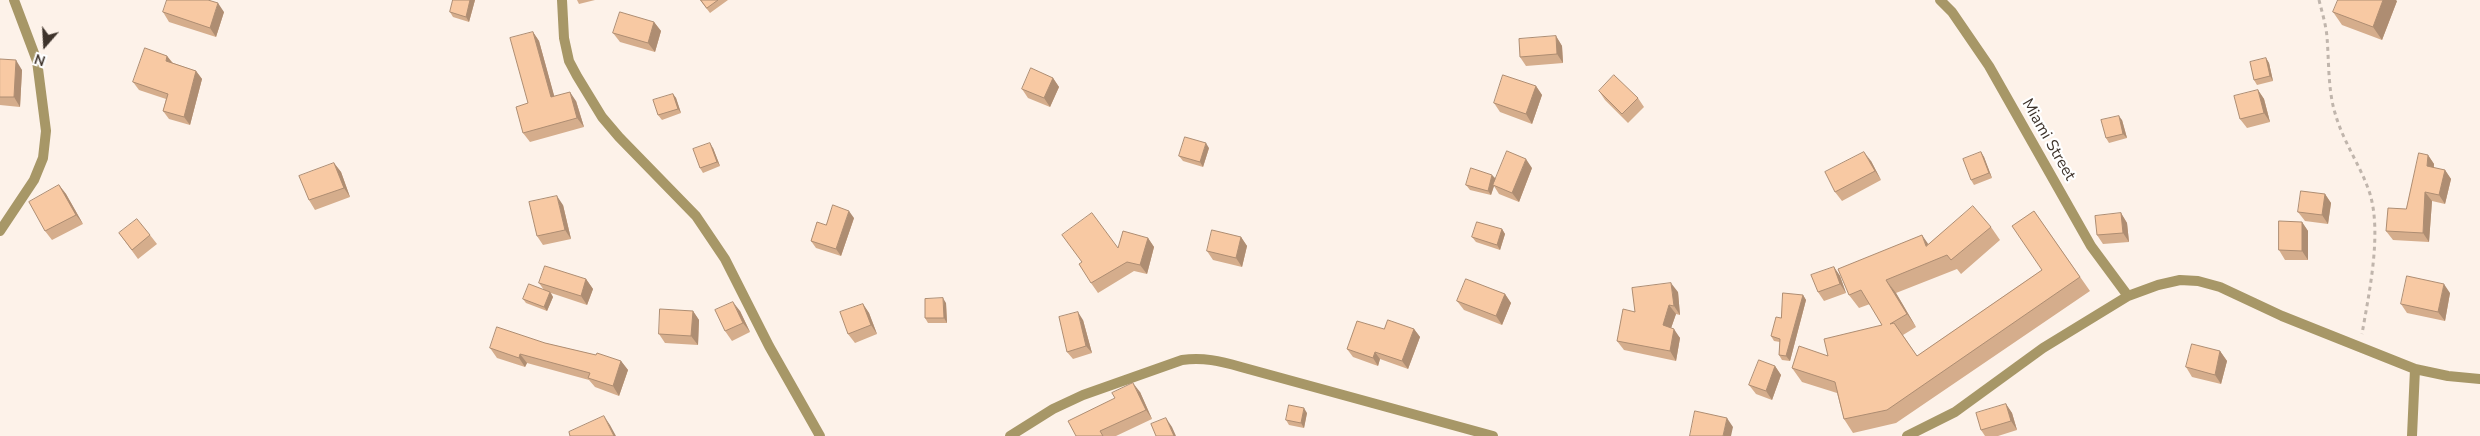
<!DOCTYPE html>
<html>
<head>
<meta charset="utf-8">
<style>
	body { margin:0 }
	#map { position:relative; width:2480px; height:436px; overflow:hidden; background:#fdf2e9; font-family:"Nunito Sans",sans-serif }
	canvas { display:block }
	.north { position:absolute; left:20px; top:20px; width:50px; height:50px; -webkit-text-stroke:4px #fff; paint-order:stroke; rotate:199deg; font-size:14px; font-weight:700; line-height:20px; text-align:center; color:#3e332b }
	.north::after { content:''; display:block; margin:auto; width:18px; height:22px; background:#3e332b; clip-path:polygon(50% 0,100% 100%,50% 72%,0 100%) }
</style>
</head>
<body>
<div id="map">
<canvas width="2480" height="436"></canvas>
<div class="north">N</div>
</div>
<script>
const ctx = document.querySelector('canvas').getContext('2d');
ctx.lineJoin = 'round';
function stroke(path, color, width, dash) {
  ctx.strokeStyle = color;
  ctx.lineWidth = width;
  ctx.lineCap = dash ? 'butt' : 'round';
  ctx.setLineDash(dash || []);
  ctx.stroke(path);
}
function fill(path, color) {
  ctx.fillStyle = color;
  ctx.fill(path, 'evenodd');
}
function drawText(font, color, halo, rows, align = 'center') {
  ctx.font = font + ' "Nunito Sans",sans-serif';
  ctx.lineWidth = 4.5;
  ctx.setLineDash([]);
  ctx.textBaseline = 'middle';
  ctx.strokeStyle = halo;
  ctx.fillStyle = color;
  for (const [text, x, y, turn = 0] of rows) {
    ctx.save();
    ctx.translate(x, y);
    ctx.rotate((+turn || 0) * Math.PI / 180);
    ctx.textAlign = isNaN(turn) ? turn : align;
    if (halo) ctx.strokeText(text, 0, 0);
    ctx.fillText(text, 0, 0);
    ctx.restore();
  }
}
stroke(new Path2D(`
	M2319,0c3,12 7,25 8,37 2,25 1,53 8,76 8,29 26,53 35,81 12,40 -1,99 -8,140`), '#c0b5ac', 3, [4, 4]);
stroke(new Path2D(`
	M562,0l2,38 5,23 8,15 25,41 17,20 77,79 29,43 44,87 51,90
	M1940,0l12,12 37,54 102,180 37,50
	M0,231l34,-51 9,-22 3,-27 -9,-70 -23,-61
	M1010,436l43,-27 30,-14 99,-35c21,-3 38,1 59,7l252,69
	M1907,436l48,-24 88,-64 85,-52 30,-11 22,-5 18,1 22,6 62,29 133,53 33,7 32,3
	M2412,436l3,-67`), '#a79767', 10);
fill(new Path2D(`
	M453,0h22l-6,22 -16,-5 -3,-5z
	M577,0h18l-16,4z
	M700,0h28l-18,13z
	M2397,1l-15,39 -40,-15 -9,-13z
	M163,12h61l-8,25 -47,-15z
	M654,22l7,9 -6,21 -35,-10 -7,-9z
	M533,32l6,9 15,55 22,5 8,26 -54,15 -7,-9 5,-30z
	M1556,36l6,10 1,17 -37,3 -6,-9z
	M167,56l6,7 23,8 6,8 -12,46 -21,-6 -6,-8 3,-12 -27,-9 -6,-8z
	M2266,58l3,5 4,18 -16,4 -3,-5z
	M0,59l22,11 -2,37 -20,-2z
	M1053,78l6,9 -9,20 -22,-9 -6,-9z
	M1536,86l6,9 -10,29 -32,-12 -6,-9z
	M2258,90l6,9 6,23 -23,6 -7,-9z
	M1599,91l39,7 6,9 -16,16 -23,-23z
	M673,94l3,4 5,15 -19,7 -4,-5z
	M2122,120l5,18 -18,5 -3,-5z
	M713,148l7,18 -17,7 -3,-5z
	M1209,148l-6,19 -20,-6 -4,-5z
	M1981,152l3,5 8,21 -18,7 -3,-5z
	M2428,155l6,9v4l11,2 6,9 -6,25 -13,-3 -3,41 -36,-2 -7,-9 20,-22z
	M1871,161l10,19 -39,21 -7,-9z
	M334,163l7,9 9,25 -35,13 -6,-10z
	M1532,168l-13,34 -20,-8 -5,-8 -3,9 -21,-5 -4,-5 29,-6z
	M59,185l7,9 17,30 -31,16 -7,-9z
	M2325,194l6,9 -3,21 -23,-3 -7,-9z
	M563,205l8,34 -28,6 -6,-9z
	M2034,211l56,80 -194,132 -43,10 -9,-14 -7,-26 -35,-11 -10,-14 36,-12 54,-31 -12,-21 -11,4 -10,-13 79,-51 63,-17 9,13 -39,34 -4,-5 -61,24 20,34 -13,8 14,21 125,-86z
	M2121,213l6,10 2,19 -26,2 -6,-9z
	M854,218l-13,38 -25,-8 -5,-7 15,-16z
	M2302,222l6,9v29h-23l-6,-10z
	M1502,229l3,5 -5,16 -24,-8 -4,-5z
	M119,233l31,2 7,9 -19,15z
	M1241,237l6,9 -5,21 -29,-7 -6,-9z
	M1148,238l6,9 -7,27 -13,-3 -36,22 -7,-10 27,-35z
	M1834,267l6,9 6,17 -22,8 -6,-9z
	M586,279l7,10 -6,16 -36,-12 2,4 -6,14 -21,-8 -3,-4 21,-9 -5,-7z
	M1678,292l2,23 -4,-1 -5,14 9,10 -4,23 -52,-11 -7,-9 18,-29z
	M2450,293l-5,28 -38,-8 -6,-9z
	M1505,294l6,9 -9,22 -38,-15 -7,-9z
	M1803,295l3,5 -16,61 -8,-1 -3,-5 1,-13 -6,-1 -3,-5z
	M946,303l1,20h-19l-3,-5z
	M863,304l6,9 8,21 -22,9 -7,-9z
	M693,311l6,9 -1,25 -33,-2 -6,-9z
	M740,311l10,21 -18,9 -7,-10z
	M1083,320l9,33 -19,6 -6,-7z
	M1384,329h30l6,8 -12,32 -28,-10 -2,7 -25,-9 -6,-8z
	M545,343l76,18 7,9 -9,26 -24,-9 -6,-7 -62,-17 -2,4 -28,-9 -7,-10z
	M2220,351l7,10 -6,23 -29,-7 -6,-10z
	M1775,366l6,9 -9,25 -16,-6 -7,-9z
	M1140,392l12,27 -36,17h-40z
	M2006,404l6,9 5,17 -19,6h-13l-4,-6z
	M1307,413l-3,15 -15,-3 -3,-5z`), '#d5ad8c');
fill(new Path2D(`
	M470,0h5l-6,22 -3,-5z
	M2383,0h13l1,1 -15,39 -9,-13z
	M218,3l6,9 -8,25 -6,-9z
	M654,22l7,9 -6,21 -7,-9z
	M533,32l6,9 18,65 -6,-9z
	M1556,36l6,10 1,17 -6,-9z
	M167,56l6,8 -7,-3z
	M2266,58l3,5 4,18 -3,-5z
	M16,60l6,10 -2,37 -6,-10z
	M196,71l6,8 -12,46 -6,-8z
	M1053,78l6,9 -9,20 -6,-9z
	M1536,86l6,9 -10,29 -6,-10z
	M2258,90l6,9 6,23 -6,-9z
	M570,92l6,9 8,26 -7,-9z
	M673,94l3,4 5,15 -3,-4z
	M2119,116l3,4 5,18 -4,-4z
	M710,143l3,5 7,18 -3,-4z
	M1206,143l3,5 -6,19 -3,-5z
	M1864,152l7,9 10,19 -6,-9z
	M1981,152l3,5 8,21 -3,-5z
	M2428,155l6,9 -1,11 -6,-9z
	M1526,159l6,9 -13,34 -7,-9z
	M334,163l7,9 9,25 -6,-9z
	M2445,170l6,9 -6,25 -6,-9z
	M1492,175l4,4 -3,6 1,1 -3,9 -3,-4z
	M59,185l7,9 17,30 -7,-9z
	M2425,192l7,9 -3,41 -6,-9z
	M2325,194l6,9 -3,21 -6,-9z
	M557,196l6,9 8,34 -6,-9z
	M849,211l5,7 -13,38 -5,-7z
	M2121,213l6,10 2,19 -6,-9z
	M2302,222l6,9v29l-6,-9z
	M1502,229l3,5 -5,16 -3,-5z
	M1922,235l9,13 -5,-2z
	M1241,237l6,9 -5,21 -6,-9z
	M1148,238l6,9 -7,27 -7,-9z
	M1834,267l6,9 6,17 -6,-9z
	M586,279l7,10 -6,16 -6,-9z
	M1886,280l10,13 20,34 -9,-13z
	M1671,283l7,9 2,23 -6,-9z
	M2444,284l6,9 -5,28 -7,-9z
	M550,292l3,5 -6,14 -3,-4z
	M1505,294l6,9 -9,22 -6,-9z
	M1803,295l3,5 -16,61 -4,-5z
	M943,298l3,5 1,20 -3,-5z
	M733,302l7,9 10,21 -7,-9z
	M863,304l6,9 8,21 -6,-9z
	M1669,305l7,9 -7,20 -6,-9z
	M693,311l6,9 -1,25 -7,-9z
	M1078,312l5,8 9,33 -6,-7z
	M1414,329l6,8 -12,32 -6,-8z
	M1674,329l6,9 -4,23 -6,-10z
	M2220,351l7,10 -6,23 -6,-9z
	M1375,352l5,7 -2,7 -5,-8z
	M520,354l7,9 -2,4 -6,-9z
	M621,361l7,9 -9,26 -6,-10z
	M1775,366l6,9 -9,25 -6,-9z
	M1133,383l7,9 12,27 -6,-9z
	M2006,404l6,9 5,17 -6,-9z
	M1304,408l3,5 -3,15 -3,-5z
	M604,416l6,9 6,11h-2z
	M1166,418l6,9 4,9h-2z
	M1727,418l6,9 -2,9h-8z`), '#ae8d72');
const building = new Path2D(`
	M167,0h41l10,3 -8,25 -47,-16z
	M453,0h17l-4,17 -16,-5z
	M701,0h17l-11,8z
	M2338,0h45l-10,27 -40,-15z
	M620,12l34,10 -6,21 -35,-10z
	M533,32l18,65 19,-5 7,26 -54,15 -7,-26 12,-4 -18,-65z
	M1556,36l1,18 -37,3 -1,-18z
	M145,48l22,8 -1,5 30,10 -12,46 -21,-6 5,-17 -35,-12z
	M2266,58l4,18 -16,4 -4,-18z
	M0,59l16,1 -2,37h-14z
	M1031,68l22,10 -9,20 -22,-9z
	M1503,75l33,11 -10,28 -32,-11z
	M1614,75l24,23 -16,16 -23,-23z
	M2258,90l6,23 -24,6 -6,-23z
	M673,94l5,15 -20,6 -5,-15z
	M2119,116l4,18 -17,4 -5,-18z
	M1185,137l21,6 -6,19 -21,-6z
	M710,143l7,19 -17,6 -7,-19z
	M1507,151l19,8 -14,34 -19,-8z
	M1864,152l11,19 -40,21 -10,-20z
	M1981,152l8,21 -18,7 -8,-21z
	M2419,153l9,2 -1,11 18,4 -6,25 -14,-3 -2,41 -37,-2 2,-23 18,1z
	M334,163l10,25 -35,12 -10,-24z
	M1471,168l21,7 -4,16 -22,-6z
	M59,185l17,30 -31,16 -16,-29z
	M2301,191l24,3 -3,21 -24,-3z
	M557,196l8,34 -28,6 -8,-34z
	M833,205l16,6 -13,38 -25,-8 6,-19 9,3z
	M1973,206l18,21 -40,33 -4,-5 -61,25 21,34 -17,10 4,-1 23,33 125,-86 -30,-44 22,-15 46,66 -193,133 -43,9 -9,-37 -43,-14 7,-22 29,10 -4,-17 58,-14 -21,-35 -12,5 -11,-26 84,-34 4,11z
	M1092,213l26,35 5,-17 25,7 -8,27 -13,-3 -36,21 -12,-19 3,-2 -20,-27z
	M2121,213l2,20 -26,2 -2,-19z
	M137,219l13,16 -18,15 -13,-17z
	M2279,221l23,1v29l-23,-1z
	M1477,222l25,7 -5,16 -25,-8z
	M1212,230l29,7 -5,21 -29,-7z
	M545,266l41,13 -5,17 -42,-13z
	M1834,267l6,17 -22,8 -7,-17z
	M2407,276l37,8 -6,28 -37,-8z
	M1466,279l39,15 -9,22 -39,-15z
	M1671,283l3,23 -5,-1 -6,20 11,4 -4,22 -53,-10 6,-32 12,3 -3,-24z
	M529,284l21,8 -6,15 -21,-8z
	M1783,293l20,2 -17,61 -7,-1 1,-16 -9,-3 5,-19 5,1z
	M943,298l1,20h-19v-19z
	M733,302l10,21 -18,8 -10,-21z
	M863,304l8,21 -23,9 -8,-22z
	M660,309l33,2 -2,25 -32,-2z
	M1078,312l8,34 -19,6 -8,-35z
	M1388,320l26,9 -12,32 -27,-9 -2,6 -26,-9 10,-28 27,8z
	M497,327l48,16 51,12 1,-2 24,8 -8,25 -25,-8 2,-5 -70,-19 -1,4 -29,-10z
	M2192,344l28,7 -5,24 -29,-8z
	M1759,360l16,6 -9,25 -17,-6z
	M1133,383l13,27 -46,21 3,5h-27l-8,-15 47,-23 -3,-5z
	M2006,404l5,17 -30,9 -5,-17z
	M1289,405l15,3 -3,15 -15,-3z
	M1695,411l32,7 -4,18h-33z
	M604,416l10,20h-44l-1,-4z
	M1166,418l8,18h-18l-5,-12z`);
fill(building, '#f8c9a3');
stroke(building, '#ae8d72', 1);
drawText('16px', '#3e332b', '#fff', [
	["Miami Street",2048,140,60]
]);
</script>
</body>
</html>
